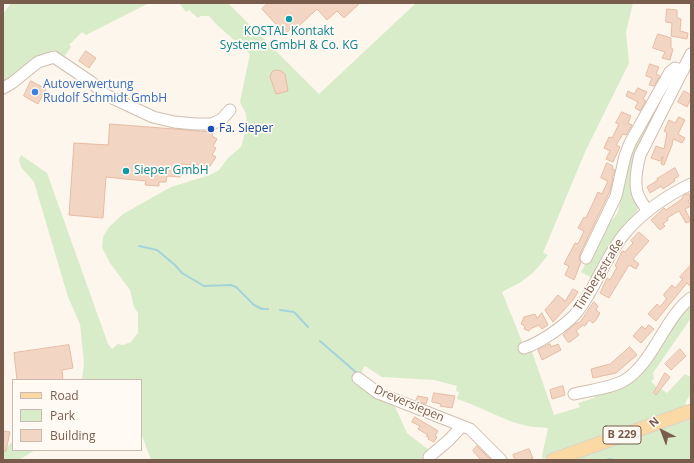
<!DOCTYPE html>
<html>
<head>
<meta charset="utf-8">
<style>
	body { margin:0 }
	#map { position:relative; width:694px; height:463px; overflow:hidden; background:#fdf6ec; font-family:"Open Sans",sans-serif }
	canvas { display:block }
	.frame { position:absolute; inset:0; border:4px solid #7a5c4d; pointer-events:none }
	.legend { position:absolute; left:12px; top:379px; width:130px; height:72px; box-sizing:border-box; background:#fffaf3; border:1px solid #cabbb1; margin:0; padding:5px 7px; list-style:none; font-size:12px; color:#7a5c4d }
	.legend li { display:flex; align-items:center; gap:8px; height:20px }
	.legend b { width:20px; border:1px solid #cabbb1 }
	.north { position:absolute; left:642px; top:411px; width:40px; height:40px; -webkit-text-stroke:3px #fffaf3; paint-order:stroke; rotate:318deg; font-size:11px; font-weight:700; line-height:16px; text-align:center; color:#7a5c4d }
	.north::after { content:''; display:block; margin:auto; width:14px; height:18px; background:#7a5c4d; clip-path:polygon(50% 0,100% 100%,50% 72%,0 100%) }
</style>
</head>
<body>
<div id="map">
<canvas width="694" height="463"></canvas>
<div class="frame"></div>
<ul class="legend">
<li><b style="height:5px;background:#fbd9a5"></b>Road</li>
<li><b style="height:11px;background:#d8ecc9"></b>Park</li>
<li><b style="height:11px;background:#f3d5c3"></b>Building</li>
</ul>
<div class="north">N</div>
</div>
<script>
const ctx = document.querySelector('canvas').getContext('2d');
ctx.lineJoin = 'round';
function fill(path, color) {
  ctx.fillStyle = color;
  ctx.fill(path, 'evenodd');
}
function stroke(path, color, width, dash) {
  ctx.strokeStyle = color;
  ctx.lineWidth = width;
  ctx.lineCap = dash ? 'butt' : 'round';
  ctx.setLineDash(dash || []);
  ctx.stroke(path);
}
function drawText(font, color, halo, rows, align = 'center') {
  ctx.font = font + ' "Open Sans",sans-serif';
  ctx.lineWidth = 3.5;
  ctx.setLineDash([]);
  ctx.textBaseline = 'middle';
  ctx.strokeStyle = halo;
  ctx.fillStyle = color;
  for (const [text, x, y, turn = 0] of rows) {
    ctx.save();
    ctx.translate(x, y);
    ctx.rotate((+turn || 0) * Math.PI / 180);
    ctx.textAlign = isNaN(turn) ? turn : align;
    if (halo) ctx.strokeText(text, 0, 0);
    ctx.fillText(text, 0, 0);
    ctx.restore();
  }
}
fill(new Path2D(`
	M11,3h217l91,91 97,-91h217l-7,29 3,31 -44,89 -42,101 5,2 -14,17 -13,10 -19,10 21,52 6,-1 25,72 26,-8 -2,-4 16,-5 3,-5 21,-5 73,-84v14l-38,55 1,6 -3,2 8,9 2,-1 6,4 18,-19 6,3v17l-5,7 -1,7 -142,51 -1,-3 6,-28c-8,-1 -17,-1 -25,-3 -23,-6 -43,-19 -66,-26l2,-7 -3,-1 1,-5 -23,-6 -52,-3 -17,-11 -6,10 32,22 16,35 23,18v9h-279l-10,-27v-53h-59l2,-17 -4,-39 -12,-27 -34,-115 -13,-15 -2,-7 2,-5 26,18 61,171 4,5 6,-5 5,1 8,-3 7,-9v-20l-4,-6 -4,-17 -20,-27 -8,-16 1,-10 6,-10 14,-13 48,-27 39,-12 9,-5 9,-12 13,-11 6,-21 -1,-12 -6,-12 10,-48 -34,-30 -7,-8h-8l-3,2 -9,-8 -3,2 -6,-8h-33l-61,31 -4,-3 -12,12h-1l2,3 -7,10 -10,-7 -18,8 -33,26v-70z
	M677,73l-35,69 -9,47 5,19 -1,3 -45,67 -11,-6 20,-39 16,-19 5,-19 3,-25 3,-13 35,-69z
	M691,416v44h-122z
	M13,441v9h22l-16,10h-16v-9z`), '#d8ecc9');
stroke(new Path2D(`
	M139,246l18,4 18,15 7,8 22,13 27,-1 5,2 18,18 8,4h6
	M280,310l14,2 14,15
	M320,341l38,33
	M606,460l4,-1 4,1`), '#a5d3da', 2);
const building = new Path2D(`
	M268,3h92l-16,15 -7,-7 -10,9 -10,-11 -19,18 -3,-2 -10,9 -23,-25z
	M667,9l10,1v8l4,1 -1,12 8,2 -1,6 -16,-3 1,-13 -6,-1z
	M658,34l13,4v10l2,1 -3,11 -8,-2 3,-6 -12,-4z
	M86,51l10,7 -7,10 -10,-7z
	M650,64l9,3 -3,7 4,2 -6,10 -5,-1 3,-7 -6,-2z
	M276,70l5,1 4,3 3,17 -12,3 -6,-17 2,-5z
	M31,81l15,8 -8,15 -14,-8z
	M638,88l9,4 -4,7 3,2 -6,10 -5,-3 3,-6 -12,-6 2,-5 6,3z
	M684,91l7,4v3l-4,9 -9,-5z
	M622,112l9,4 -3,7 4,2 -6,10 -3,-1 -7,11 4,2 -7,15 -7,-3 4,-8 -6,-3 5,-11 3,1 7,-14 -3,-1z
	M679,117l6,3 -7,14 7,4 -3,5 -9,-4 -1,6 -8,20 -3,-1 2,-8 -3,5 -9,-3 5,-12 8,3 3,-16 -3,-2 5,-11 6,3z
	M110,124l103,8 -1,4 5,3 -4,7 3,2 -4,7 4,2 -6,9 -29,-2 -1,13 -13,-1 -1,6h-7v4l-14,-1 1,-4 -40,-4 -3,41 -34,-3 5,-72 34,2z
	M607,163l6,3 -1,3 3,1 -3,8h1l-3,13 -30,63 -1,5 2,3 -7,18 -9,-5 4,-9 -5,-2 11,-21 3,1 6,-13 -6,-3 6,-11 2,1 12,-26 4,2 6,-13 -7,-3z
	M675,168l4,8 -5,3 1,2 -12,8 -2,-3 -11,7 -3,-6 11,-7 -1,-1z
	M689,194l2,5 -3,2 3,5 -6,3 6,12 -5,2 -7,-12 -12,7 1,2 -5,4 2,2 -5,4 -9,-10 13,-12 2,2 16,-11v-1l2,-3z
	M639,232l10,9 -16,18 6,5 -3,5 -7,-4 -20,33 -9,-5 7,-15 3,2 7,-13 -2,-1 7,-15 3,1 8,-9 -2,-2z
	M691,265v22l-4,-4 -31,38 -8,-7 9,-10 3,3 7,-9 -3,-2v-2l8,-9 3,3 8,-9 -3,-2z
	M573,289l5,3 -5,8 -20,22 -8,-12 13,-15 7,6z
	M594,302l4,4 -2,4 4,3 -4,7 -3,3 -4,-3 -4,6 -2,-1 -7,6 3,4 -9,7h-2l-5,-7 12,-11 5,-2z
	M542,313l6,12 -6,4 -3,-4 -9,4 -1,2 -5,-2 1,-3 -4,-2 3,-7 11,-3 2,4z
	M649,325l5,4 -13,14 -8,-7 9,-10 3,3z
	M550,344l1,3 7,-3 3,6 -19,10 -4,-10z
	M69,345l4,23 -11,2 1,10h-46l-3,-27z
	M630,347l7,8 -21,18 -23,5 -2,-9 19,-5z
	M680,349l6,7 -15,14 -6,-6z
	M665,373l5,4 -14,18 -2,-2z
	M563,386l2,9 -13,4 -2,-9z
	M434,393l21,3 -3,12 -12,-2 1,-2 -9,-2z
	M418,396l10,2 -2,6 -10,-3z
	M415,417l23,14 -3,5 2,1 -3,5 -6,-3 1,-1 -3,-2 2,-1 -10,-6 2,-3 -8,-4z
	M3,431l7,1 -4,19h-3z
	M477,446l14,14h-10l-8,-9z
	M529,449l4,9 -5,2h-13l-2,-5z`);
fill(building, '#f3d5c3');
stroke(building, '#e6bba3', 1);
const minor = new Path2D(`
	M3,88l9,-5 26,-21 16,-5 37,25 15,13 47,22 21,5 21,2h17l10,-5 8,-9
	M648,211c-3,-4 -7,-9 -9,-14 -6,-11 -2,-30 1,-42l51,-101
	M586,258l30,-62 9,-40 5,-13 40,-71 5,-4 8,3
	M524,348c11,-3 21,-10 30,-16 8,-6 17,-12 23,-20 19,-24 28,-55 48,-79 18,-21 41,-37 66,-49
	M358,378l20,15 92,36 31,31
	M574,394c16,-4 38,-6 51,-14 28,-17 40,-63 66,-82
	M429,457l20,-17 13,-14`);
const major = new Path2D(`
	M553,460l138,-49`);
stroke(minor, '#d1beb0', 13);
stroke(major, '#dad1cd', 15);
stroke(minor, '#fff', 11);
stroke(major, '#fbd9a5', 13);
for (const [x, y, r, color] of [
	[289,19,4,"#0f9aa8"],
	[35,92,4,"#3f7fe0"],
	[211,129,4,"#1a4fb4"],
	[126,171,4,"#0f9aa8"]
]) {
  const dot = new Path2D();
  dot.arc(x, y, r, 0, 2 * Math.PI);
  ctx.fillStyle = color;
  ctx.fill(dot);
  stroke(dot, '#fffaf3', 1.5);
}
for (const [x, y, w] of [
	[622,435,38]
]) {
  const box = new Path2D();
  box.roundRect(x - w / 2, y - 9, w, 18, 3);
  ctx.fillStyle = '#fffaf3';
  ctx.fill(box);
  stroke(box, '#7a5c4d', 1);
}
drawText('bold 11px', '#7a5c4d', null, [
	["B 229",622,435]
]);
drawText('12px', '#0d838f', '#fffaf3', [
	["KOSTAL Kontakt",289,32],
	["Systeme GmbH & Co. KG",289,46],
	["Sieper GmbH",134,171,"left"]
]);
drawText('12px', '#366cbe', '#fffaf3', [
	["Autoverwertung",43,85],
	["Rudolf Schmidt GmbH",43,99]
], 'left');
drawText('12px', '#164399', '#fffaf3', [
	["Fa. Sieper",219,129]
], 'left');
drawText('12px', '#7a5c4d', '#fffaf3', [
	["Timbergstraße",599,275,-58],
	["Dreversiepen",409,404,23]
]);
</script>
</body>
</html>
